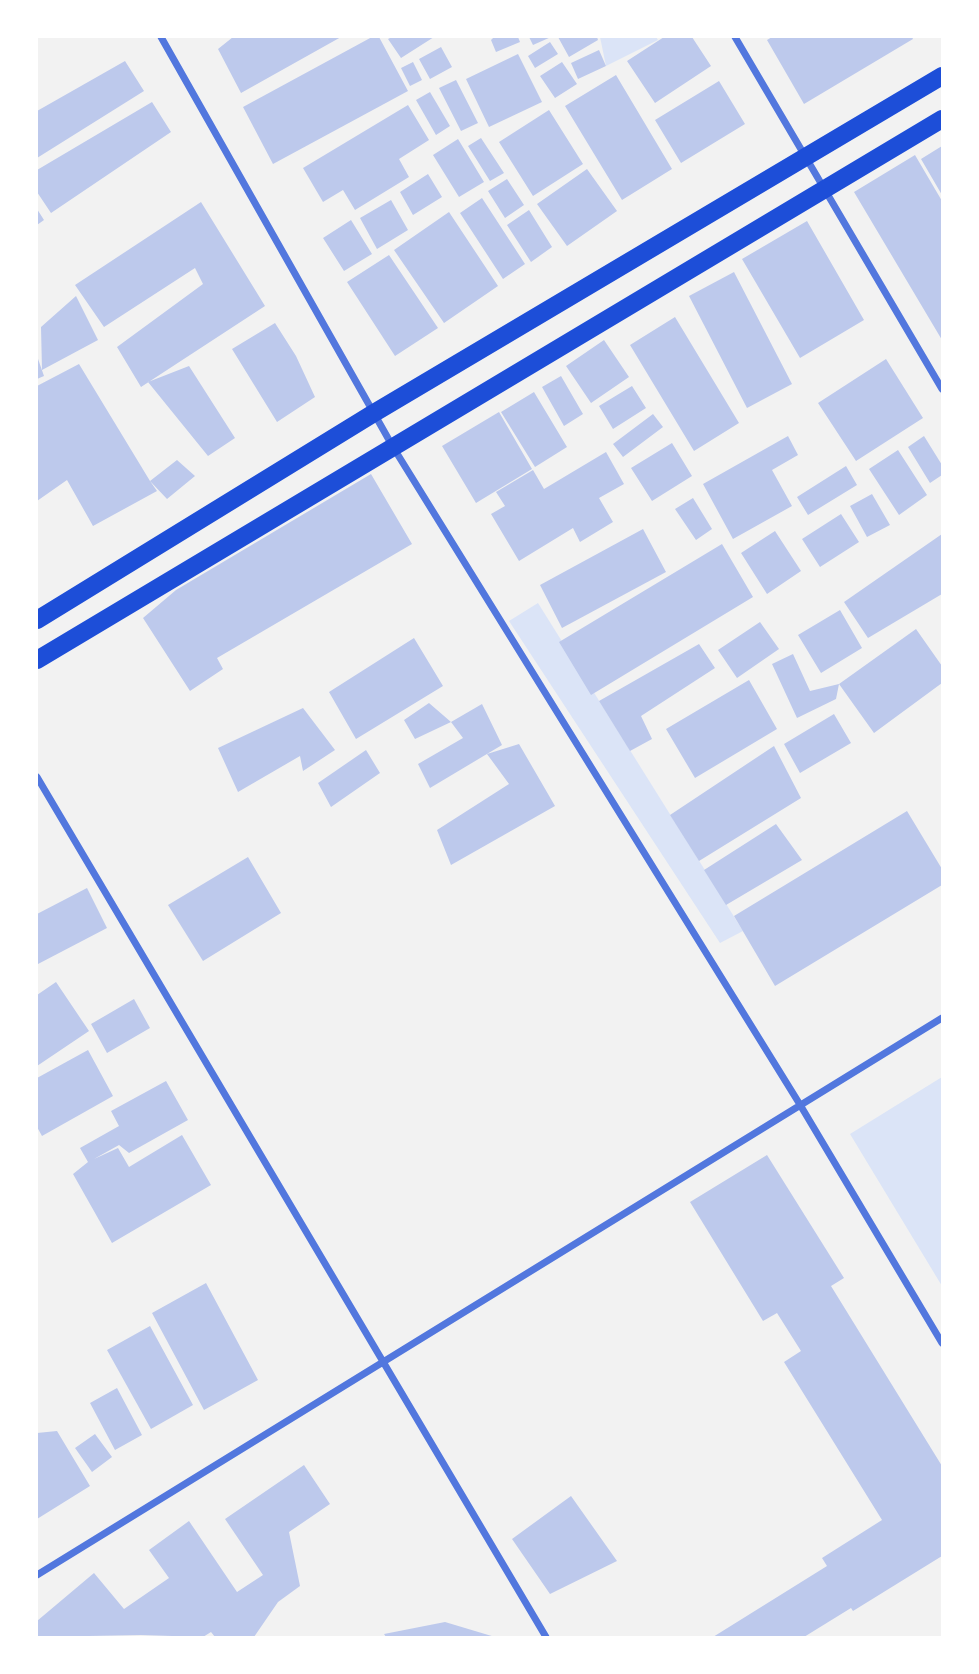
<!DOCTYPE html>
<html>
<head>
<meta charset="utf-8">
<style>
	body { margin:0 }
	#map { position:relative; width:979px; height:1674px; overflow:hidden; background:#f2f2f2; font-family:Commissioner,sans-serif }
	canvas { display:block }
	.frame { position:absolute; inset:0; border:38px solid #fff; pointer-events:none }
</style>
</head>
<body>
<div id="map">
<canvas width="979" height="1674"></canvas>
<div class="frame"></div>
</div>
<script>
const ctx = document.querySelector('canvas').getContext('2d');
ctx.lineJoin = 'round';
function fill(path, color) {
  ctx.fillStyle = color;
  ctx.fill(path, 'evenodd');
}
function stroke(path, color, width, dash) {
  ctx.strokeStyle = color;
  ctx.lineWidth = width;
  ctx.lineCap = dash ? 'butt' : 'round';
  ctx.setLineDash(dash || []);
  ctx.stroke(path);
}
fill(new Path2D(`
	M600,37h56l2,3 -52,26z
	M538,603l205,328 -23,12 -211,-322z
	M942,1077v209l-92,-152z`), '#dbe4f7');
fill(new Path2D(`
	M233,37h108l-100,56 -23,-44z
	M372,37h7l29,54 -135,73 -30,-57z
	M392,37h42l-33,21 -13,-19z
	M494,37h24l2,5 -24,10 -5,-12z
	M529,37h22l-18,8z
	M558,37h39l1,3 -29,17z
	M664,37h28l19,29 -56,37 -28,-42z
	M772,37h140l1,2 -109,65 -37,-64z
	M550,42l8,12 -23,14 -7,-12z
	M441,47l11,20 -22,12 -11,-20z
	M599,50l7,16 -28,13 -7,-16z
	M518,54l24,48 -53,25 -23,-48z
	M125,61l19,30 -107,67v-47z
	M413,62l9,18 -12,6 -9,-18z
	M562,62l15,22 -22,14 -15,-22z
	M616,75l56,94 -50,31 -57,-94z
	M456,80l22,43 -17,8 -22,-43z
	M719,81l26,43 -64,39 -26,-43z
	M430,92l20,34 -14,9 -20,-35z
	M152,102l19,30 -120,81 -14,-21v-22z
	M408,105l21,35 -30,19 10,18 -54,33 -12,-20 -20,12 -20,-34z
	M549,110l34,54 -50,32 -34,-54z
	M481,138l23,35 -14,8 -22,-35z
	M458,139l26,43 -25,15 -26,-42z
	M942,146v49l-21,-36z
	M915,155l27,46v139l-88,-148z
	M587,169l30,42 -50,35 -30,-42z
	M428,174l14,23 -29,18 -13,-23z
	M507,179l17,26 -19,13 -17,-27z
	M482,198l43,66 -22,15 -43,-66z
	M391,200l17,30 -31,19 -17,-31z
	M201,202l64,104 -124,81 -24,-40 86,-63 -8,-16 -91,59 -29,-42z
	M37,209l7,11 -7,5z
	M529,210l23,37 -21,15 -24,-37z
	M449,212l49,74 -54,37 -50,-73z
	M351,220l21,34 -28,17 -21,-33z
	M807,221l57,99 -64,38 -58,-99z
	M389,255l49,73 -43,28 -48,-74z
	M734,272l58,112 -45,24 -58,-112z
	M76,296l22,44 -56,30 -1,-43z
	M675,317l64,106 -45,28 -64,-106z
	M275,323l21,33 19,41 -38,25 -45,-73z
	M604,340l25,37 -38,26 -25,-37z
	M37,356l7,20 -7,3z
	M886,359l37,59 -67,43 -38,-58z
	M79,364l71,117 27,-21 18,16 -28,23 -17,-18 7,10 -64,35 -26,-46 -30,21v-115z
	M189,366l46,72 -27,18 -60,-74z
	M561,376l22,38 -19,12 -22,-39z
	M632,386l14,22 -33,21 -14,-23z
	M534,392l33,55 -32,20 -34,-55z
	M499,412l33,57 -56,34 -34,-57z
	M653,414l10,13 -40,30 -10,-13z
	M788,436l10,19 -26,15 20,36 -59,33 -30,-55z
	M924,436l18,29v10l-12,8 -22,-36z
	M672,443l20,33 -40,25 -21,-33z
	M898,450l29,45 -28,20 -30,-46z
	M606,452l18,32 -25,14 14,24 -33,20 -7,-14 -54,33 -28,-47 14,-8 -9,-14 37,-22 11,19z
	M846,466l11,19 -49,30 -11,-18z
	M371,474l41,70 -195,114 6,11 -33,22 -47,-73 33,-28z
	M872,494l18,31 -23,12 -17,-31z
	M693,498l19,31 -16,11 -21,-31z
	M841,514l18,28 -39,25 -18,-28z
	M643,529l23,43 -104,56 -22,-43z
	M775,531l26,40 -34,23 -26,-41z
	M942,534v60l-74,44 -24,-36z
	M722,544l31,53 -162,98 -32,-53z
	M840,610l22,38 -41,25 -23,-38z
	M760,622l19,27 -42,29 -19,-28z
	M916,629l26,37v17l-68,50 -35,-49 -3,15 -39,19 -25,-54 21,-10 17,37 29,-7z
	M414,638l29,48 -87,53 -27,-47z
	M699,644l16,24 -74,48 11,23 -22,12 -31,-50z
	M749,680l28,49 -82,49 -29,-49z
	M429,703l22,19 -36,17 -11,-19z
	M482,704l20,41 -72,43 -12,-24 45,-26 -12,-16z
	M303,708l32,42 -32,21 -3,-15 -62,36 -20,-44z
	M834,714l17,29 -51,30 -16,-29z
	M519,744l36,62 -104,59 -14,-35 72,-46 -22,-30z
	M774,746l27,52 -102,63 -29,-46z
	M366,750l14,23 -49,34 -13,-24z
	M907,811l35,58v16l-167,101 -41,-70z
	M776,824l26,36 -76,45 -22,-35z
	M248,857l33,56 -78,48 -35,-56z
	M87,888l20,40 -69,36 -1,-50z
	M56,982l33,49 -52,35v-71z
	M134,999l16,29 -43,25 -16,-29z
	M88,1050l25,46 -71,40 -5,-9v-49z
	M166,1081l22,39 -59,33 -10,-8 -25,14 24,-11 11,19 53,-32 29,50 -99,58 -39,-69 15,-12 -8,-14 39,-22 -8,-15z
	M767,1155l77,123 -13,8 111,180v90l-89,55 -2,-3 -47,29h-91l114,-71 -5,-8 60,-38 -98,-158 17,-11 -24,-38 -14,8 -73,-119z
	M206,1283l52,97 -54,30 -52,-97z
	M150,1326l43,79 -42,24 -44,-79z
	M117,1388l25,47 -27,15 -25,-47z
	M57,1431l33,55 -53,33v-86z
	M95,1434l17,23 -20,15 -17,-24z
	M304,1465l26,39 -41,28 11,54 -22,16 -24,35h-39l-4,-5 -8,5 -62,-2 -104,2v-16l57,-48 30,36 45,-31 -20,-28 40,-29 48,71 26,-17 -38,-56z
	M571,1496l46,65 -67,33 -38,-55z
	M445,1622l50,15h-109l-2,-3z`), '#bdc9ec');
stroke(new Path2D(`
	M161,37l232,410 406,656 143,240
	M735,37l207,352
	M37,777l509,860
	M37,1575l905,-557`), '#5277de', 7);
stroke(new Path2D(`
	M37,620l337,-207 568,-337
	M37,660l905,-541`), '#1d4ed8', 18);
</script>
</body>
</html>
